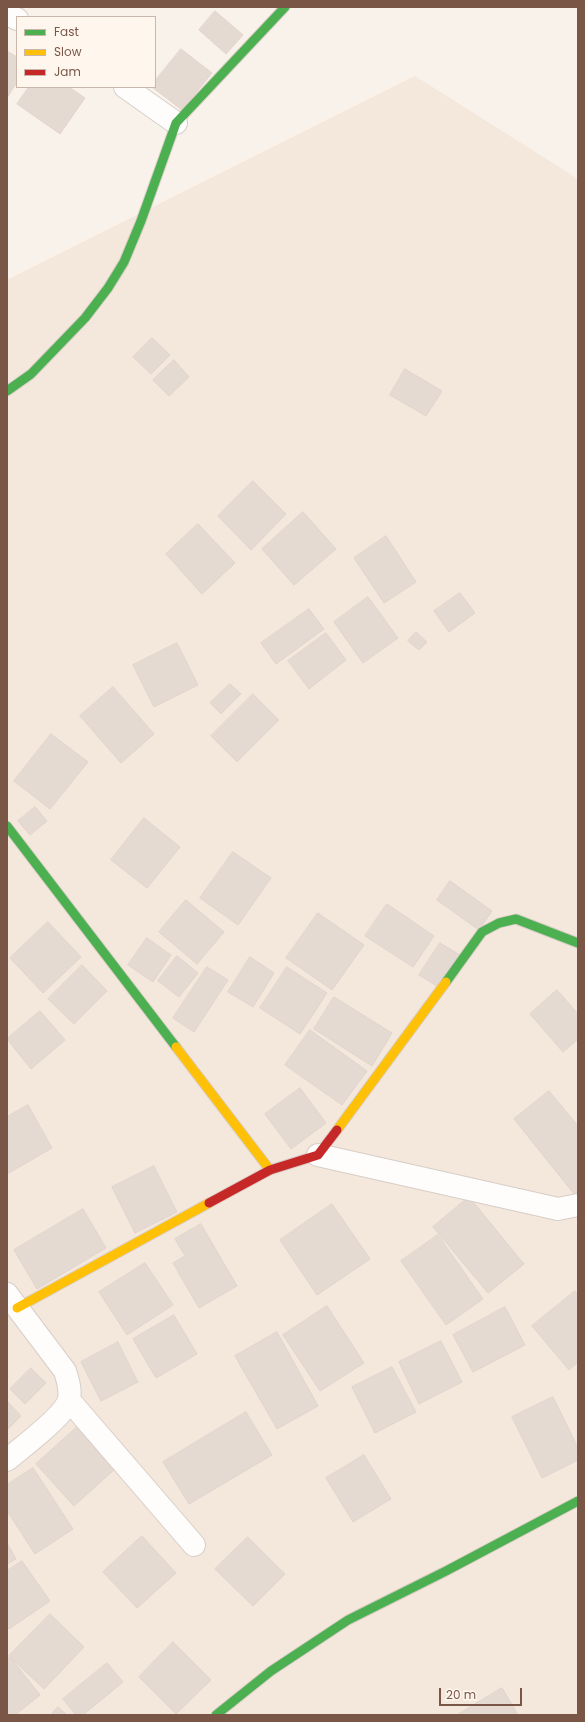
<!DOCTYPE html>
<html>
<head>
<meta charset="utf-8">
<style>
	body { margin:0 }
	#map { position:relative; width:585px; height:1722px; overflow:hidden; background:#f8f2eb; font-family:Poppins,sans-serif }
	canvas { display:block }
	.frame { position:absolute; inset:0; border:8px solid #7a5647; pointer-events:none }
	.legend { position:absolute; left:16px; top:16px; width:140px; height:72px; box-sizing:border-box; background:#fff7ed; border:1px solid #cab7ab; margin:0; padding:5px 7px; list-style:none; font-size:12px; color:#7a5647 }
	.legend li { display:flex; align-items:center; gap:8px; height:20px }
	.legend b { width:20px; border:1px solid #cab7ab }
	.scale { position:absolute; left:439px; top:1688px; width:83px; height:18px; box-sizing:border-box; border:2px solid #7a5647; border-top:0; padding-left:5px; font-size:12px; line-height:14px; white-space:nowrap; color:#7a5647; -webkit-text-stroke:3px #fff7ed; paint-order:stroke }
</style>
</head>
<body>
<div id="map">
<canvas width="585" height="1722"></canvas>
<div class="frame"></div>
<ul class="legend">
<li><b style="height:5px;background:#4caf50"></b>Fast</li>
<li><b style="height:5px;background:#ffc107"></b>Slow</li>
<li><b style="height:5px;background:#c62828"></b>Jam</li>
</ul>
<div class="scale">20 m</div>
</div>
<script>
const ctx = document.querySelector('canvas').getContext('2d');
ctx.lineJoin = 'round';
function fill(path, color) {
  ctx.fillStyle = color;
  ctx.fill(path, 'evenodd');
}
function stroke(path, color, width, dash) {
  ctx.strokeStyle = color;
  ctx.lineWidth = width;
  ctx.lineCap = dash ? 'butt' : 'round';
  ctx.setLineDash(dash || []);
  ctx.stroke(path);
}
fill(new Path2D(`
	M415,76l163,103v1536h-571v-1435z`), '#f4e7db');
const building = new Path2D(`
	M215,11l28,24 -17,19 -27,-24z
	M181,49l31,24 -30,37 -30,-23h3v-6z
	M7,51l10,6v25l-10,16z
	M29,87h40l16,11 -25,36 -43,-30z
	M152,338l18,17 -19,19 -18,-17z
	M174,360l15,17 -20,19 -16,-16z
	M405,369l37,22 -16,25 -36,-21z
	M253,481l33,33 -35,36 -33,-34z
	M303,512l33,37 -42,36 -32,-36z
	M198,524l37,39 -33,31 -36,-40z
	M386,536l30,46 -32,21 -30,-45z
	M460,593l15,20 -26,19 -15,-21z
	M368,597l30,41 -35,25 -29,-41z
	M309,609l15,20 -48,35 -15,-21z
	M416,632l11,10 -8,8 -11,-9z
	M326,633l20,27 -37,29 -21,-28z
	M177,643l21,42 -44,22 -21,-42z
	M230,684l11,10 -20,20 -11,-11z
	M113,687l41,47 -33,29 -41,-47z
	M253,694l26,26 -42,42 -26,-26z
	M51,734l37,28 -38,47 -36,-28z
	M35,807l12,14 -17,14 -12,-14z
	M144,818l36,29 -33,41 -36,-28z
	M233,852l38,26 -33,47 -38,-27z
	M450,881l42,30 -13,19 -42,-30z
	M186,900l38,32 -27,32 -38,-32z
	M387,904l47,32 -21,31 -48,-31z
	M318,913l46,32 -32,45 -46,-32z
	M48,922l33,35 -38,36 -33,-35z
	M147,938l24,17 -18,27 -25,-17z
	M440,943l20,12 -20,33 -21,-13z
	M177,956l21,17 -19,24 -21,-16z
	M250,957l24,16 -21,34 -25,-15z
	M82,965l25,26 -33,33 -26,-25z
	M207,967l21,13 -34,52 -21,-14z
	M287,967l40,26 -27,41 -40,-26z
	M557,990l21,24v25l-15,13 -33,-38z
	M334,997l58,36 -20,33 -58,-37z
	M40,1011l25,29 -34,29 -24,-30z
	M310,1030l57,41 -25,34 -57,-40z
	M300,1088l26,35 -35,26 -26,-35z
	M549,1091l29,35v67l-3,2 -61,-76z
	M28,1105l24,43 -45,26v-57z
	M154,1166l23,46 -42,21 -23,-46z
	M469,1197l55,67 -36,29 -55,-66z
	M332,1204l38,55 -53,36 -37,-55z
	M83,1209l23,39 -69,41 -23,-39z
	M201,1224l36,62 -38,22 -26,-45 12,-7 -10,-17z
	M438,1235l45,64 -37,26 -45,-64z
	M145,1263l28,42 -46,30 -28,-43z
	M575,1291l3,4v67l-9,8 -37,-44z
	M327,1306l37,57 -44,28 -37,-56z
	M505,1307l20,38 -52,27 -20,-37z
	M174,1315l23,39 -41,24 -23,-39z
	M277,1332l41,74 -41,23 -42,-73z
	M441,1341l21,41 -43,22 -20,-42z
	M118,1342l20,40 -37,19 -20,-39z
	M392,1367l24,45 -41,21 -23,-46z
	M31,1368l15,15 -21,21 -15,-15z
	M553,1397l25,51v12l-36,18 -30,-61z
	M7,1401l14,15 -14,14z
	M246,1412l26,43 -83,49 -26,-42z
	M77,1427l38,42 -41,37 -38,-42z
	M364,1455l27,44 -38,23 -27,-44z
	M33,1468l40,61 -38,25 -28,-43v-26z
	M142,1536l34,37 -39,35 -34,-36z
	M248,1537l37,37 -32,32 -38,-37z
	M7,1543l9,16 -9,5z
	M22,1561l28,40 -41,28 -2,-2v-56z
	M50,1614l34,33 -40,42 -35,-33z
	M173,1642l38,38 -35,34 -37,-37z
	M10,1657l30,38 -25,20h-8v-56z
	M107,1663l16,19 -40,33h-7l-13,-16z
	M502,1688l16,27h-61z
	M58,1707l9,8h-16z`);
fill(building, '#e5dad2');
stroke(building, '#e2d4cc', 1);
const street = new Path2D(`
	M7,14l10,5
	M125,87l51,36
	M318,1155l240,54 20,-4
	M7,1294l58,77c3,10 6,18 4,28 -3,16 -48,49 -62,61
	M69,1400l125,145`);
const fast = new Path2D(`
	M7,391l24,-17 54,-56 23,-30 16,-26 17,-41 35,-98 109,-116
	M7,826l169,221
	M446,982l36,-50 17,-9 17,-4 62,24
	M216,1715l55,-44 77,-51 98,-49 132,-70`);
const slow = new Path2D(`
	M176,1047l94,123
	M337,1130l109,-148
	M17,1308l192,-105`);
const jam = new Path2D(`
	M209,1203l61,-33 48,-15 19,-25`);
stroke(street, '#d7cec8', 24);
stroke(fast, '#d8cdc7', 11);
stroke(slow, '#d8cdc7', 11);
stroke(jam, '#d8cdc7', 11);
stroke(street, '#fefdfc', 22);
stroke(fast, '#4caf50', 9);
stroke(slow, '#ffc107', 9);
stroke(jam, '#c62828', 9);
</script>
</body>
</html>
